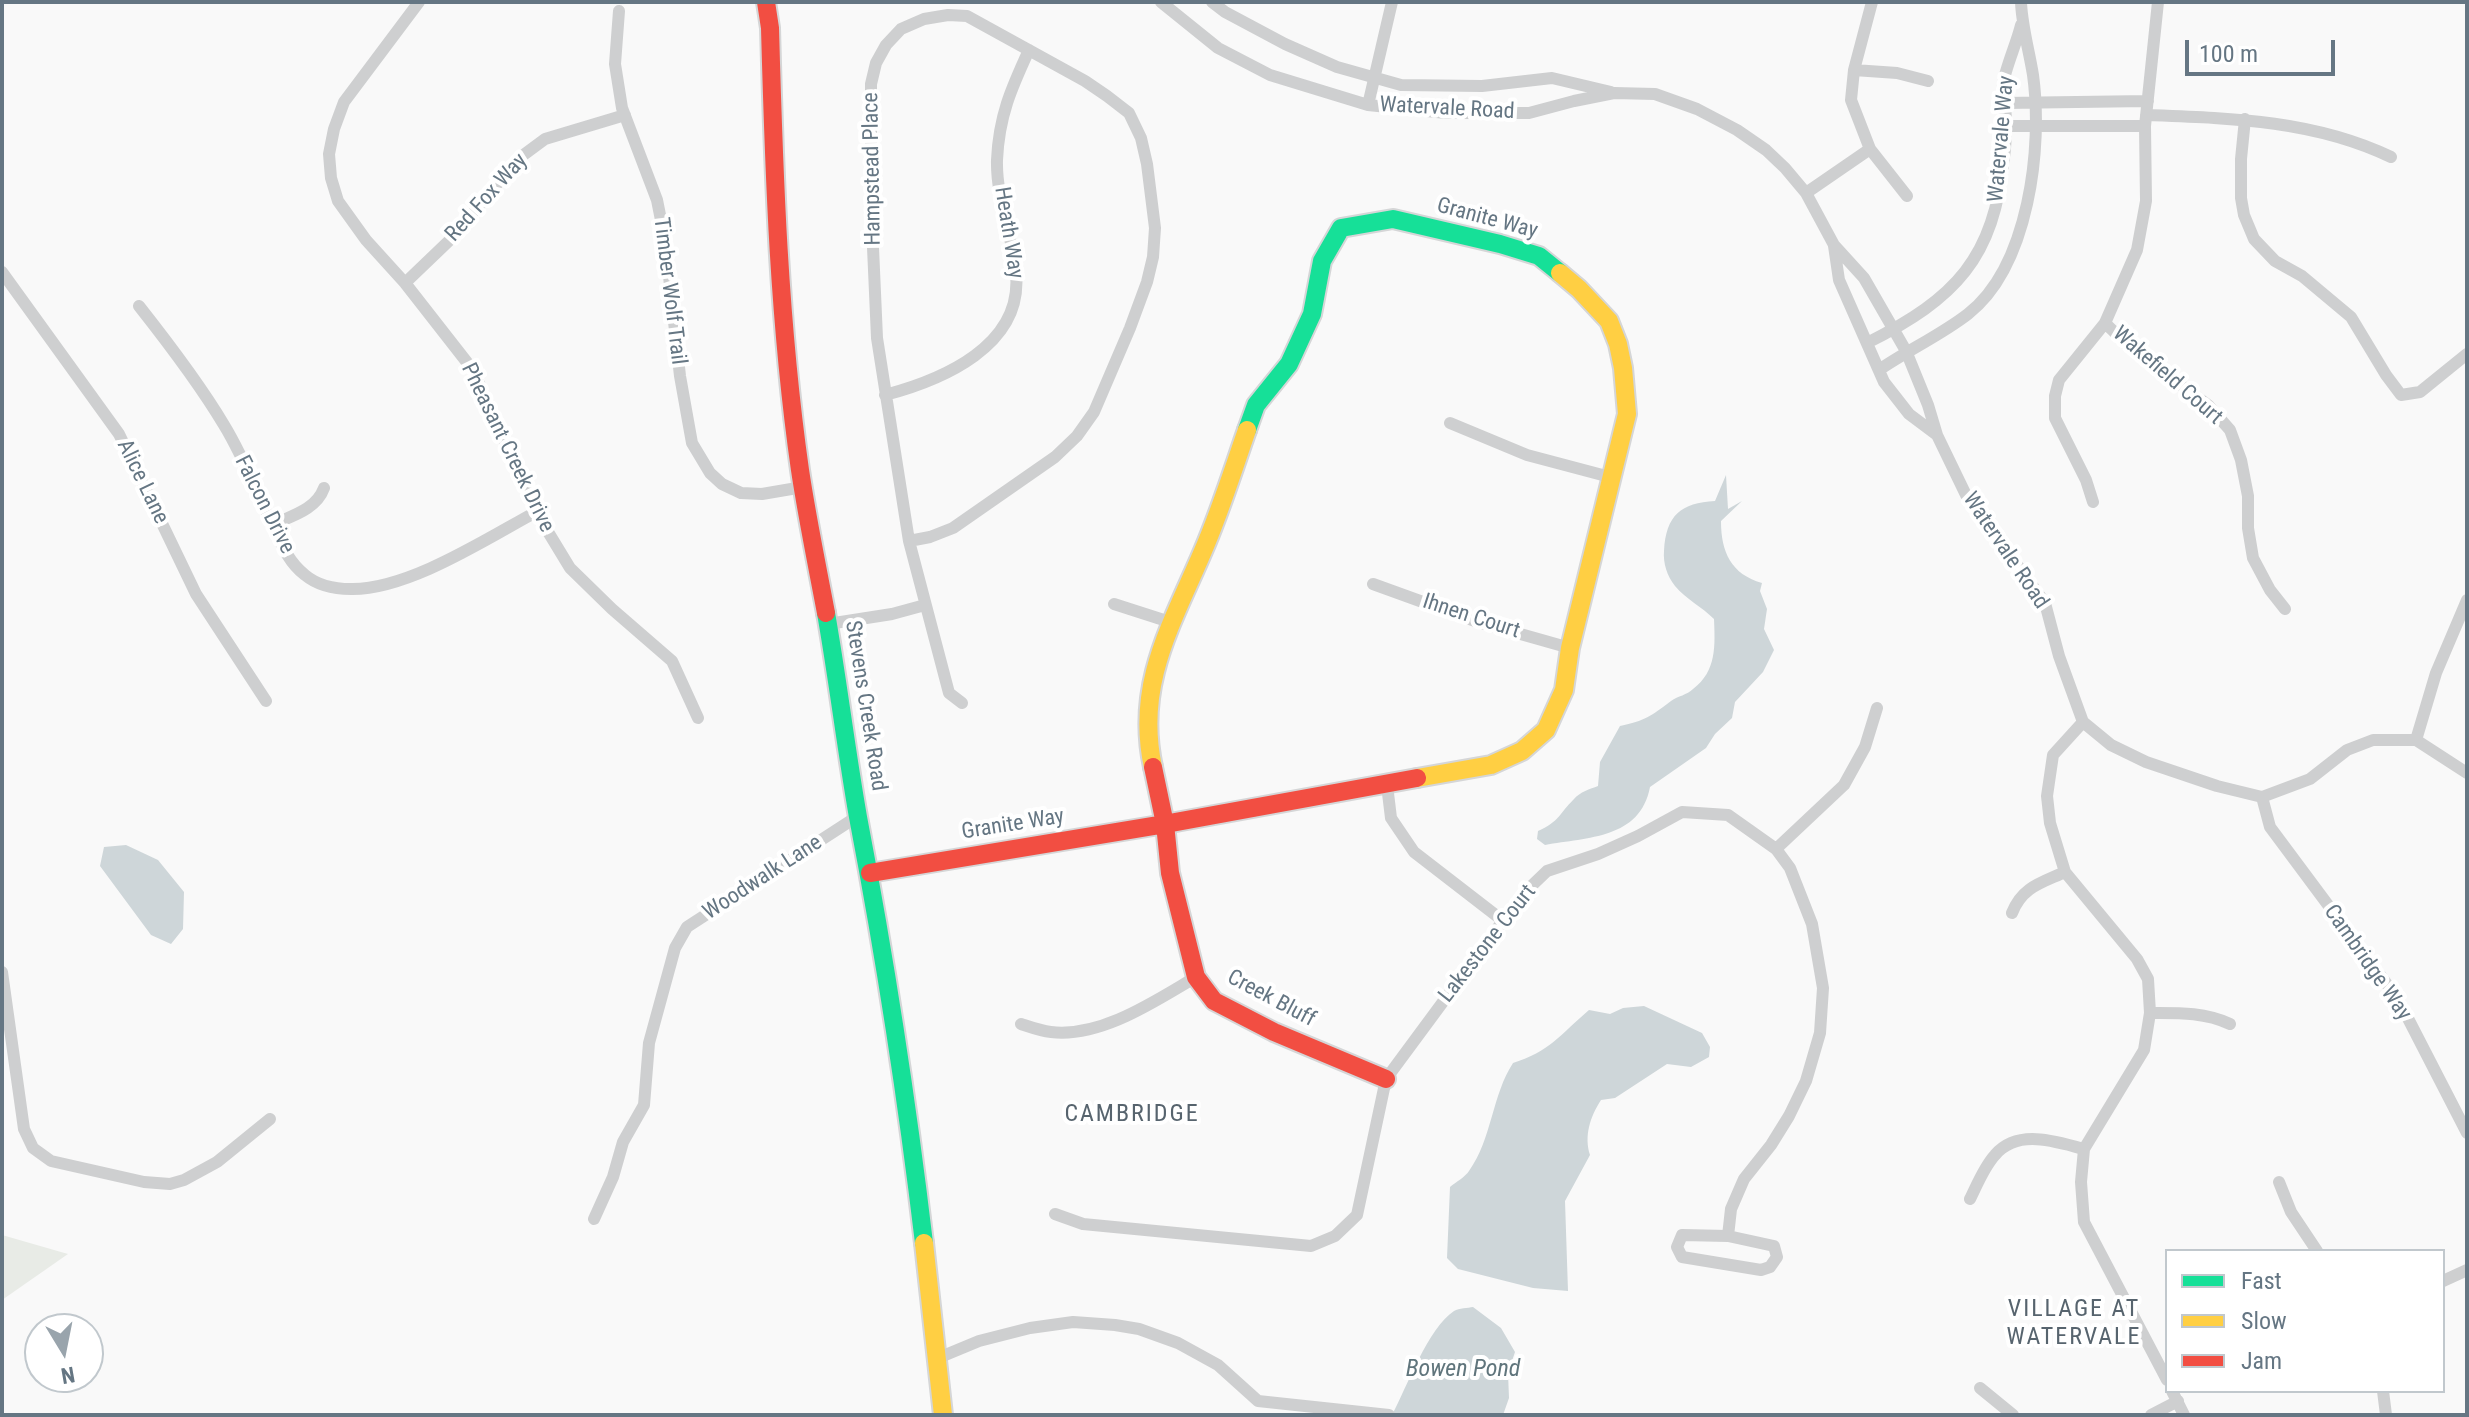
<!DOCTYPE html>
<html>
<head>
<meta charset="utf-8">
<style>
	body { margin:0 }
	#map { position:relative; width:2469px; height:1417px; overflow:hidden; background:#f9f9f9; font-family:"Roboto Condensed",sans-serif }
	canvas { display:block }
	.frame { position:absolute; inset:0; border:4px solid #657683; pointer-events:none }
	.legend { position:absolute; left:2165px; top:1249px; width:280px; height:144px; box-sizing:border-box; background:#fff; border:2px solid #c1c8cd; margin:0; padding:10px 14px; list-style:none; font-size:24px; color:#657683 }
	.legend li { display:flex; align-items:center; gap:16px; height:40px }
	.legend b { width:40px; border:2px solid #c1c8cd }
	.north { position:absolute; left:24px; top:1313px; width:80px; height:80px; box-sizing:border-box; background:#fff; border:2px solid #c1c8cd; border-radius:50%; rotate:170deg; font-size:22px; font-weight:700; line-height:32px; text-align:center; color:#657683 }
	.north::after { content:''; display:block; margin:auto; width:28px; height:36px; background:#99a4ac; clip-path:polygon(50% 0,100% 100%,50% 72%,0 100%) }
	.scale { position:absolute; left:2185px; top:40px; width:150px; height:36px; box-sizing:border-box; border:4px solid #657683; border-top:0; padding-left:10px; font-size:24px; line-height:28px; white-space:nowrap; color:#657683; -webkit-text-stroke:6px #fff; paint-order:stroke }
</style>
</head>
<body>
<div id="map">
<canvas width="2469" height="1417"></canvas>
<div class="frame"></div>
<ul class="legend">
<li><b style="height:10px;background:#16e098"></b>Fast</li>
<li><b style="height:10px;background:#ffcf43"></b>Slow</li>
<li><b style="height:10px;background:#f24e42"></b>Jam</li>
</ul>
<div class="north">N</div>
<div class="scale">100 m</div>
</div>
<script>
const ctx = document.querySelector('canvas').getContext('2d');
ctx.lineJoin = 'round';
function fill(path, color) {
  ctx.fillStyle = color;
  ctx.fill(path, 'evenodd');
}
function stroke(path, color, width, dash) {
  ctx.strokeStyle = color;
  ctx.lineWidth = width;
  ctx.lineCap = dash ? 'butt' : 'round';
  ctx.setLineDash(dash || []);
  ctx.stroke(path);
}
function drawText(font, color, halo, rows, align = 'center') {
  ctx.font = font + ' "Roboto Condensed",sans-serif';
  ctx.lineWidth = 8;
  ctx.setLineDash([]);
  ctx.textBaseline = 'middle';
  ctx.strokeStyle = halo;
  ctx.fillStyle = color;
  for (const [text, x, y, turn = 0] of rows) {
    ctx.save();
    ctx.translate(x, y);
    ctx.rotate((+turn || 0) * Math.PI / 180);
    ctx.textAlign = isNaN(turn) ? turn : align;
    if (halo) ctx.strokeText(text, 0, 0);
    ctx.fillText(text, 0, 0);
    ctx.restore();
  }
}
fill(new Path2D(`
	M2,1235l66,19 -66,46z`), '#e8ebe6');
fill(new Path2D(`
	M1726,475l2,34 14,-8 -21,20c0,31 10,53 41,62l-2,8 7,18 -3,20 10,21 -11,22 -28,30 -3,16 -17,16 -9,14 -56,39c-10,52 -62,50 -105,58l-8,-6 1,-8c22,-10 20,-16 36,-32 6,-7 16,-10 24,-13l2,-24 20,-36c25,-5 31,-10 51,-25 7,-5 16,-6 22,-12 24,-18 22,-44 21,-70 -12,-12 -28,-20 -39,-33 -8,-10 -12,-23 -11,-35 2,-36 17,-48 51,-50z
	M126,845l32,15 26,32 -1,37 -12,15 -20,-9 -51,-69 4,-19z
	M1644,1006l58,27 8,14 -1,10 -18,10 -24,-3 -52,34 -14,2c-11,17 -17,36 -11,55l-25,46 3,90 -35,-3 -75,-19 -11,-11 3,-71c6,-5 15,-10 19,-16 23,-32 23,-76 44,-108 36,-11 48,-29 76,-53l21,4 13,-6z
	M1473,1307l28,21 14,24 -7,21 1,25 -6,17h-111c15,-28 36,-87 62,-104 5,-3 14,-3 19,-4z`), '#ced6d9');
const fast = new Path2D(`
	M1247,430l9,-25 33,-41 23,-50 10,-53 19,-33 52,-9 107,25 39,12 21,17
	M826,613c12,68 20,136 32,204 27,141 49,283 66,426`);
const slow = new Path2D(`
	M1153,767c-18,-83 19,-143 50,-216 17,-39 30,-81 44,-121
	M1417,778l74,-13 31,-14 24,-21 18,-40 6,-42 57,-234 -4,-46 -5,-24 -9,-23 -30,-32 -19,-16
	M924,1243l19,172`);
const jam = new Path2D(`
	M766,2l4,26c4,148 9,295 30,442 7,47 17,95 26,143
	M1153,767l12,57 5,49 26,104 18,24 60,31 112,47
	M870,873l295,-49 252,-46`);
stroke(fast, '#d5d6d7', 22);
stroke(slow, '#d5d6d7', 22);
stroke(jam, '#d5d6d7', 22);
stroke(new Path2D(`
	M419,2l-75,100 -10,27 -5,25 2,24 7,23 28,39 39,43 68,87 63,142 34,56 42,41 60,52 26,57
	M1161,2l57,46 52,27 98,30 78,8h83l45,-12 40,-8 41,1 42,15 40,21 29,20 19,18 21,25 28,52 30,33 42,73 22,54 9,30 29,60 79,108 14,53 24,66 28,23 35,17 71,24 45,11 48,-18 37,-29 26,-10h43l51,33
	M1212,2l13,10 60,32 52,23 64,18 81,1 70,-8 59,14
	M1872,2l-18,68 -3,30 19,49 37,47
	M619,11l-4,53 7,44 35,92 8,40 15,136 12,67 18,30 12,11 19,9 21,1 41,-7
	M1854,70l43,3 31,8
	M2005,103l143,-2
	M1368,105l24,-103
	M2146,115c84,3 168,5 245,42
	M2245,119l-4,40v39l3,17 10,24 21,22 27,15 49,41 35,58 15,20 19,-3 47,-38
	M2006,126h139
	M1806,193l64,-44
	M1834,246l5,34 45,102 25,32 28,21
	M2,272l117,162 77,160 70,107
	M405,283l48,-46 65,-78 27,-20 80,-24
	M139,306c30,38 60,77 85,119 19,31 33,67 48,99 9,19 16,38 33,51 12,10 30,14 46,14 57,1 135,-50 185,-77
	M2105,323l27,26 76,56 22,25 11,30 7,36v32l5,30 17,32 15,19
	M1867,343c89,-45 127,-84 137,-186 2,-12 2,-24 2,-37 0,-11 -4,-24 -3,-36 2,-15 14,-42 18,-59
	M1879,370c29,-20 62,-35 89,-56 61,-48 75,-167 65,-239 -4,-25 -11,-48 -12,-73
	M885,395c57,-15 138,-49 131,-121 -3,-38 -20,-75 -19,-114 2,-44 14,-71 32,-110
	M1450,423l77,32 83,22
	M2093,502l-7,-22 -31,-62v-22l4,-16 46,-57 32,-73 9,-49 -1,-75 13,-124
	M272,525c19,-9 44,-15 52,-37
	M909,541l21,-4 23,-9 102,-71 22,-21 17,-24 36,-84 17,-46 6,-25 2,-29 -8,-64 -6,-26 -12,-25 -22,-17 -22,-15 -118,-65 -19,-1 -24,4 -23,10 -15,16 -10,18 -5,21v118l6,136 32,203 40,152 13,10
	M1373,584l105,38 92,26
	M1114,604l56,18
	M828,624l64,-10 33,-9
	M2083,722l-30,33 -6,41 3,27 15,49 72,87 11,20 2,34 -6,37 -60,99 -3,33 3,40 83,158
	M2416,740l20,-67 31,-73
	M1387,785l4,33 23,34 88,68
	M2262,797l8,30 128,172 69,134
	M1776,849l68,-64 21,-38 12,-39
	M2012,913c10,-26 29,-30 53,-41
	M2,972l22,157 9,19 18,13 93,21 26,2 14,-4 33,-18 53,-43
	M2150,1013c28,0 54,-1 80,11
	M1021,1024c9,3 20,7 30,8 50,6 104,-31 145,-55
	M2279,1182l12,30 26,39
	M1970,1199c7,-14 14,-32 25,-44 23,-27 61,-13 89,-6
	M1055,1214l28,10 228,22 24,-10 22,-21 29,-136 136,-184 25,-24 51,-17 40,-18 44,-24 46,3 48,34 14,19 22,56 11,64 -3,45 -14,48 -17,35 -18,29 -27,34 -13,30 -3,27 -46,-1 -5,12 5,10 79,13 9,-3 7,-10 -3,-11 -46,-10
	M594,1219l19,-42 10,-35 21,-37 5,-62 26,-95 12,-21 171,-111
	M2443,1281l24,-11
	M938,1358l41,-17 51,-13 43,-6 42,3 24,4 39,14 40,22 40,36 131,14
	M1980,1388l33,27
	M2172,1391l12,24
	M2383,1391l3,24
	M2151,1415l27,-14`), '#cecfd0', 12);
stroke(fast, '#16e098', 18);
stroke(slow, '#ffcf43', 18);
stroke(jam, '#f24e42', 18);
drawText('22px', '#657683', '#fff', [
	["Watervale Road",1447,109,3],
	["Watervale Way",2002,139,-85],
	["Hampstead Place",873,169,-91],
	["Red Fox Way",487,198,-48],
	["Granite Way",1487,219,15],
	["Heath Way",1008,233,81],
	["Timber Wolf Trail",669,291,83],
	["Wakefield Court",2167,376,41],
	["Pheasant Creek Drive",507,448,64],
	["Alice Lane",142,482,64],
	["Falcon Drive",264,505,63],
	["Watervale Road",2005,551,56],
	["Ihnen Court",1471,617,18],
	["Stevens Creek Road",865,706,81],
	["Granite Way",1013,825,-9],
	["Woodwalk Lane",763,878,-33],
	["Lakestone Court",1488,944,-52],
	["Cambridge Way",2367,963,55],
	["Creek Bluff",1271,999,28]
]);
ctx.letterSpacing = '2px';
drawText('24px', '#57646e', '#fff', [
	["CAMBRIDGE",1132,1115],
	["VILLAGE AT",2074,1310],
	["WATERVALE",2074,1338]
]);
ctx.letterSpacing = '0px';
drawText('italic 24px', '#60757c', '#fff', [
	["Bowen Pond",1463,1370]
]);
</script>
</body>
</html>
